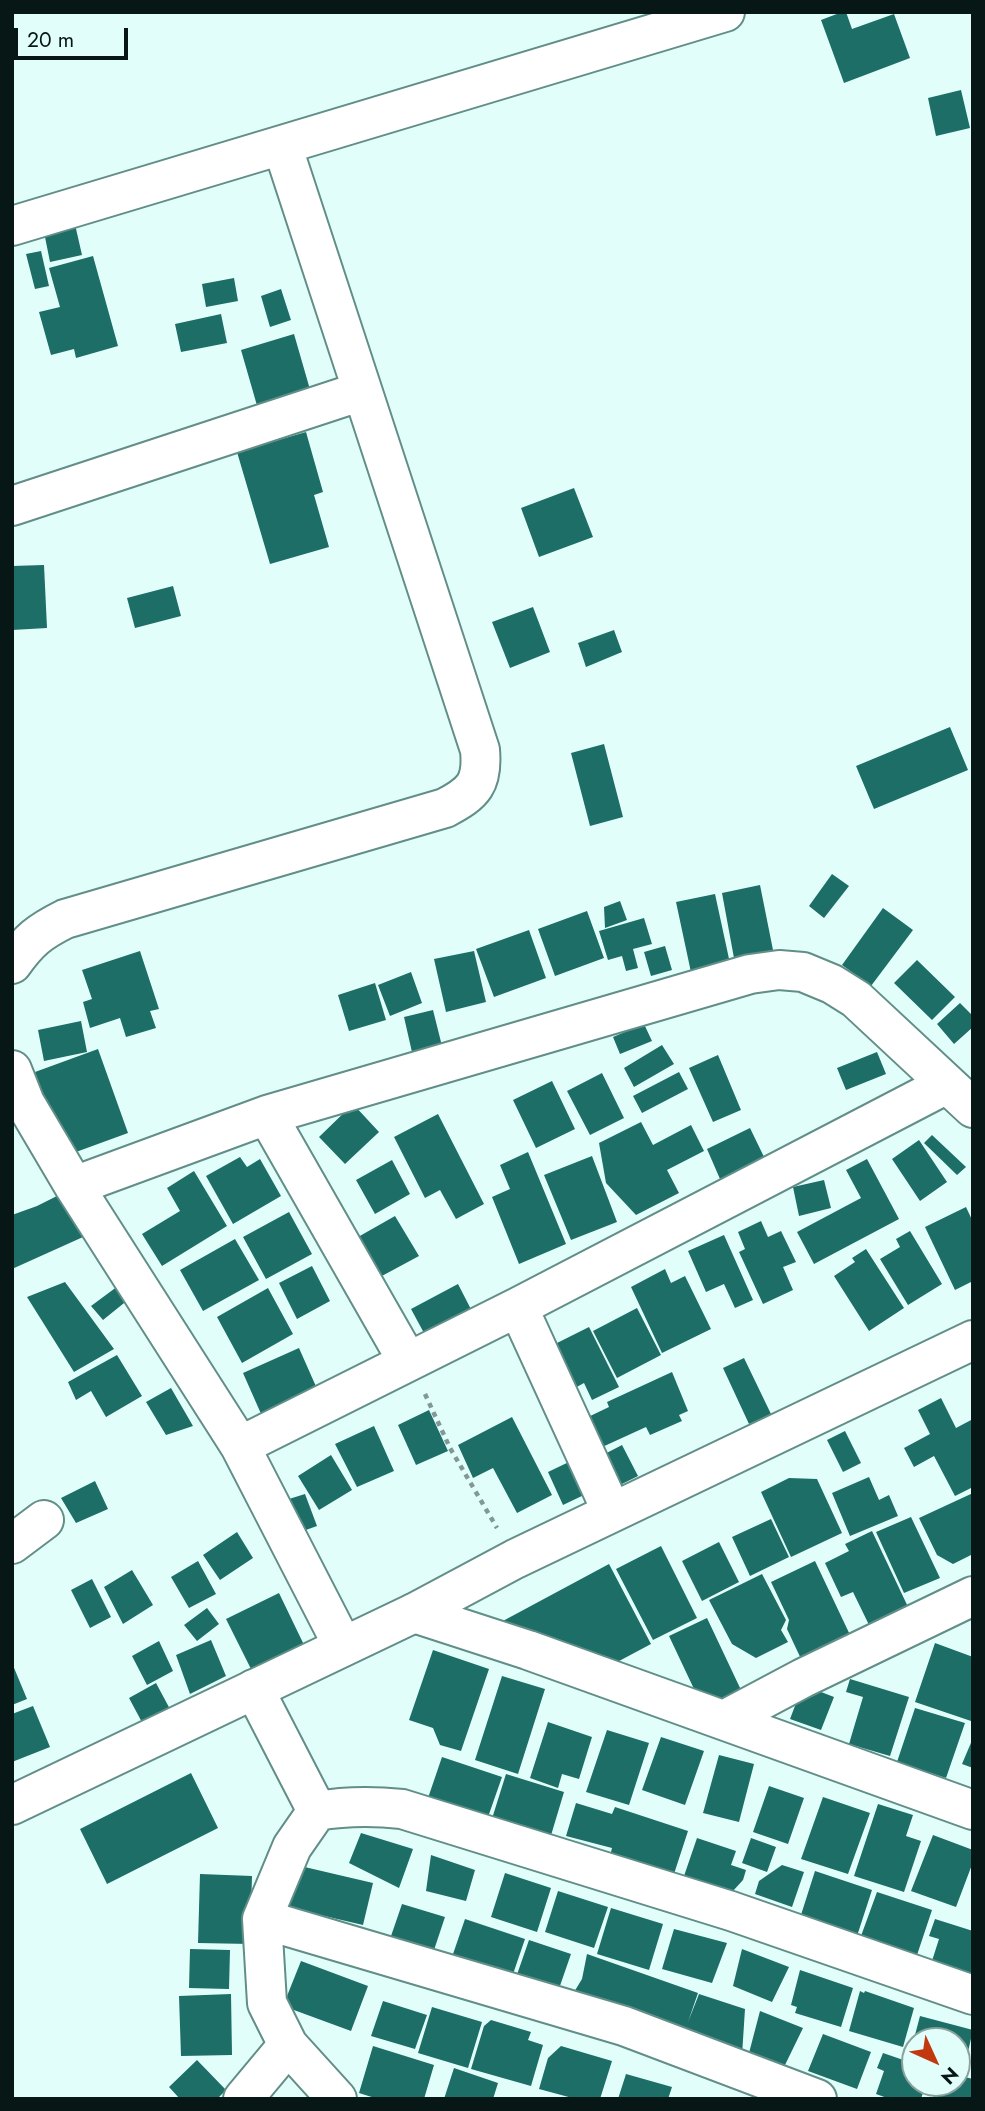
<!DOCTYPE html>
<html>
<head>
<meta charset="utf-8">
<style>
	body { margin:0 }
	#map { position:relative; width:985px; height:2111px; overflow:hidden; background:#e2fefa; font-family:Jost,sans-serif }
	canvas { display:block }
	.frame { position:absolute; inset:0; border:14px solid #061715; pointer-events:none }
	.north { position:absolute; left:901px; top:2027px; width:70px; height:70px; box-sizing:border-box; background:#e2fefa; border:2px solid #8aa29e; border-radius:50%; rotate:135deg; font-size:19px; font-weight:700; line-height:28px; text-align:center; color:#061715 }
	.north::after { content:''; display:block; margin:auto; width:24px; height:32px; background:#c23910; clip-path:polygon(50% 0,100% 100%,50% 72%,0 100%) }
	.scale { position:absolute; left:14px; top:28px; width:114px; height:32px; box-sizing:border-box; border:4px solid #061715; border-top:0; padding-left:9px; font-size:21px; line-height:24px; white-space:nowrap; color:#061715; -webkit-text-stroke:5px #e2fefa; paint-order:stroke }
</style>
</head>
<body>
<div id="map">
<canvas width="985" height="2111"></canvas>
<div class="frame"></div>
<div class="north">N</div>
<div class="scale">20 m</div>
</div>
<script>
const ctx = document.querySelector('canvas').getContext('2d');
ctx.lineJoin = 'round';
function fill(path, color) {
  ctx.fillStyle = color;
  ctx.fill(path, 'evenodd');
}
function stroke(path, color, width, dash) {
  ctx.strokeStyle = color;
  ctx.lineWidth = width;
  ctx.lineCap = dash ? 'butt' : 'round';
  ctx.setLineDash(dash || []);
  ctx.stroke(path);
}
fill(new Path2D(`
	M842,12h4l6,17 42,-15 16,44 -66,25 -23,-63z
	M961,90l9,38 -34,8 -8,-38z
	M74,220l8,35 -32,7 -7,-35z
	M41,251l8,35 -14,3 -9,-35z
	M93,256l25,90 -42,12 -2,-9 -23,6 -12,-43 21,-5 -11,-39z
	M234,278l4,23 -32,6 -4,-23z
	M281,289l10,31 -21,7 -9,-31z
	M221,314l6,29 -46,9 -6,-28z
	M294,334l17,59 -53,16 -17,-59z
	M306,432l17,60 -9,3 15,52 -59,17 -33,-112z
	M574,488l19,49 -54,20 -18,-49z
	M44,565l3,63 -35,2v-64z
	M173,586l8,30 -46,12 -8,-30z
	M533,607l17,45 -40,16 -18,-46z
	M614,630l8,22 -36,15 -8,-24z
	M950,727l18,43 -94,39 -18,-43z
	M604,744l19,73 -33,9 -19,-73z
	M832,874l17,12 -25,32 -15,-12z
	M760,885l13,65 -39,8 -12,-65z
	M715,894l16,74 -39,9 -16,-75z
	M620,901l7,19 -22,8 -1,-21z
	M883,908l30,22 -42,56 -29,-21z
	M587,911l17,47 -49,18 -17,-47z
	M644,918l8,26 -19,5 5,19 -12,3 -4,-15 -14,4 -9,-29z
	M529,930l17,48 -52,19 -18,-48z
	M665,946l7,24 -21,6 -7,-24z
	M140,951l19,58 -9,2 6,17 -30,9 -6,-19 -30,10 -7,-26 9,-3 -10,-29z
	M474,951l12,51 -40,10 -12,-53z
	M917,960l38,37 -23,23 -38,-37z
	M411,972l11,31 -32,13 -12,-31z
	M375,983l11,37 -37,11 -11,-36z
	M960,1003l13,13v11l-19,17 -17,-20z
	M433,1010l11,44 -30,7 -10,-44z
	M81,1021l6,31 -43,9 -6,-31z
	M644,1024l8,17 -32,13 -7,-17z
	M662,1045l12,19 -40,23 -10,-19z
	M98,1049l30,84 -63,23 -30,-84z
	M877,1052l9,22 -40,16 -9,-22z
	M718,1055l23,55 -28,12 -24,-54z
	M679,1072l9,17 -46,24 -9,-17z
	M602,1073l22,45 -34,17 -23,-44z
	M552,1081l23,48 -39,19 -23,-48z
	M353,1104l26,28 -34,32 -26,-27z
	M438,1114l46,90 -28,15 -16,-29 -15,8 -31,-61z
	M641,1122l12,23 38,-20 13,26 -37,19 12,23 -43,22 -30,-32 -7,-40z
	M750,1128l15,31 -29,24 -4,-9 -12,5 -13,-30z
	M932,1135l34,32 -9,8 -33,-32z
	M919,1140l28,42 -27,19 -28,-42z
	M528,1152l38,92 -47,20 -27,-67 18,-8 -10,-24z
	M592,1156l25,66 -46,18 -27,-65z
	M240,1157l7,10 13,-8 21,37 -48,28 -27,-48z
	M867,1159l32,60 -85,45 -17,-32 64,-34 -15,-28z
	M392,1160l18,34 -35,20 -19,-34z
	M194,1171l33,55 -65,40 -20,-32 38,-23 -13,-23z
	M824,1180l7,28 -32,8 -6,-29z
	M59,1195l24,42 -71,32v-54l25,-9z
	M966,1207l7,15v59l-18,9 -30,-63z
	M289,1212l23,42 -46,25 -23,-42z
	M395,1216l24,40 -39,21 -22,-40z
	M761,1221l7,16 13,-6 15,31 -13,5 10,23 -30,14 -24,-52 6,-3 -7,-17z
	M910,1231l32,53 -34,21 -28,-46 20,-12 -4,-8z
	M724,1235l29,65 -18,8 -11,-24 -18,8 -18,-41z
	M235,1239l24,41 -56,31 -23,-41z
	M866,1249l38,59 -35,23 -35,-55 21,-14 -3,-4z
	M312,1266l18,35 -33,18 -18,-36z
	M665,1269l6,14 14,-7 26,53 -49,24 -31,-66z
	M65,1282l49,67 -40,23 -47,-75z
	M458,1284l19,37 -46,25 -20,-37z
	M118,1286l11,13 -26,21 -12,-14z
	M268,1288l25,46 -51,29 -25,-46z
	M637,1308l24,47 -44,23 -24,-47z
	M589,1327l30,60 -27,13 -8,-17 -22,12 -21,-44z
	M299,1348l19,43 -56,25 -19,-43z
	M117,1355l25,41 -36,21 -15,-26 -15,9 -8,-18z
	M744,1358l27,56 -22,10 -26,-56z
	M672,1372l16,39 -9,4 3,6 -32,14 -4,-8 -46,21 -14,-30 23,-11 -2,-5z
	M171,1388l22,38 -27,9 -20,-33z
	M941,1398l15,30 17,-9v68l-18,9 -21,-40 -20,11 -10,-19 26,-14 -12,-24z
	M429,1410l19,41 -32,14 -18,-40z
	M512,1417l40,78 -35,18 -24,-45 -20,10 -15,-33z
	M374,1426l20,45 -37,16 -22,-43z
	M845,1431l16,32 -18,9 -16,-32z
	M622,1445l16,31 -26,13 -15,-31z
	M331,1455l21,35 -33,20 -21,-34z
	M571,1461l15,33 -23,11 -15,-33z
	M869,1477l10,23 10,-5 9,21 -48,20 -18,-43z
	M789,1478l28,1 25,54 -51,24 -30,-65z
	M95,1481l13,28 -32,14 -15,-25z
	M973,1493v61l-20,10 -16,-9 -18,-37z
	M305,1494l12,32 -28,10 -16,-32z
	M911,1517l29,61 -36,15 -28,-61z
	M771,1519l18,38 -39,19 -18,-39z
	M872,1531l37,78 -39,18 -17,-35 -12,5 -16,-34 24,-12 -4,-7z
	M237,1532l16,26 -33,22 -17,-25z
	M719,1542l20,40 -37,19 -20,-40z
	M661,1546l36,72 -44,22 -37,-71z
	M198,1561l18,33 -27,14 -18,-31z
	M815,1561l36,76 -49,24 -15,-32 2,-9 -18,-38z
	M609,1564l42,80 -45,24 -105,-46z
	M132,1570l21,35 -30,19 -19,-37z
	M762,1574l24,46 -5,10 7,12 -32,16 -24,-14 -23,-44z
	M92,1579l19,38 -21,11 -19,-38z
	M279,1593l26,54 -52,26 -27,-54z
	M207,1608l12,16 -22,17 -13,-16z
	M707,1618l34,72 -38,18 -34,-72z
	M211,1640l15,36 -36,18 -14,-39z
	M159,1641l14,30 -26,14 -15,-29z
	M935,1643l38,14v58l-2,6 -56,-19z
	M433,1650l56,19 -28,82 -21,-6 -7,-17 -24,-8z
	M12,1663l15,36 -15,6z
	M502,1676l43,13 -27,85 -43,-14z
	M850,1679l59,18 -19,59 -41,-12 14,-47 -17,-5z
	M156,1683l15,28 -27,15 -15,-28z
	M803,1685l31,12 -13,33 -31,-11z
	M33,1706l17,41 -38,15v-48z
	M915,1708l50,15 -19,55 -49,-16z
	M548,1722l44,15 -13,42 -17,-5 -4,14 -28,-10z
	M607,1730l42,13 -20,62 -43,-13z
	M661,1737l43,14 -19,54 -43,-15z
	M973,1738v30l-11,-4z
	M719,1755l35,9 -15,58 -36,-9z
	M442,1757l60,20 -14,40 -60,-19z
	M191,1773l27,55 -111,56 -27,-55z
	M506,1774l58,18 -15,50 -59,-17z
	M769,1786l35,12 -16,46 -35,-12z
	M823,1797l47,16 -22,61 -47,-15z
	M576,1803l36,11 3,-7 73,24 -15,46 -63,-21 2,-8 -46,-12z
	M878,1804l35,11 -7,21 15,5 -17,51 -50,-16z
	M361,1833l52,16 -14,39 -50,-25z
	M933,1835l40,15v12l-17,45 -45,-16z
	M697,1838l39,13 -5,14 15,5 -3,10 -11,12 -48,-16z
	M751,1838l25,9 -9,25 -25,-9z
	M431,1855l44,15 -9,31 -40,-10z
	M296,1865l77,18 -10,42 -77,-18z
	M782,1865l22,7 -12,35 -37,-13 4,-13z
	M815,1871l57,19 -15,46 -57,-18z
	M505,1873l46,15 -14,44 -46,-15z
	M200,1874l52,2 -2,68 -52,-1z
	M558,1891l50,16 -14,41 -49,-16z
	M877,1892l55,18 -15,45 -56,-19z
	M402,1904l43,13 -12,36 -43,-14z
	M611,1908l52,16 -14,46 -52,-16z
	M465,1919l60,20 -13,38 -60,-20z
	M935,1919l38,12v47l-42,-14 8,-25 -10,-3z
	M674,1929l53,14 -15,40 -50,-14z
	M529,1940l42,14 -17,49 -42,-14z
	M190,1949l40,1 -1,39 -40,-1z
	M742,1949l47,18 -17,35 -39,-16z
	M587,1954l111,39 -10,29 11,-28 46,15 -3,46 -171,-58 11,-18z
	M301,1961l67,25 -17,45 -68,-25z
	M800,1970l53,18 -12,39 -46,-14 2,-6 -6,-2z
	M860,1991l4,2 1,-2 49,17 -11,39 -54,-16z
	M231,1994l1,61 -51,1 -2,-60z
	M383,2001l44,14 -12,34 -44,-13z
	M432,2007l50,15 -14,46 -50,-15z
	M760,2011l43,17 -18,37 -36,-12z
	M920,2016l53,14 -9,39 -7,-2v-26h-42v15l-5,-2z
	M491,2020l40,12 -3,8 15,5 -12,41 -60,-17 13,-43z
	M823,2034l48,18 -14,37 -49,-18z
	M373,2046l61,19 -10,34h-46l-19,-6z
	M561,2046l51,15 -12,38h-24l-37,-10 9,-31z
	M883,2053l32,11v19h11l-5,16h-31l-14,-5 8,-23 -7,-3z
	M197,2060l29,30 -9,9h-37l-11,-12z
	M454,2068l44,15 -5,16h-49z
	M626,2074l46,13 -4,12h-50z
	M957,2075l16,4v20h-40l5,-16h19z`), '#1c6e66');
const minor = new Path2D(`
	M12,226l713,-214
	M12,506l350,-115
	M12,964c17,-24 27,-32 53,-45l380,-111c29,-15 38,-25 35,-58l-198,-605
	M12,1070l13,33 49,83 166,260 103,200
	M267,1115l141,247
	M74,1186l193,-71 483,-141 29,-4 24,2 29,12 24,15 117,109
	M518,1307l94,205
	M240,1446l278,-139 429,-223
	M12,1544l32,-24
	M414,1613l114,37 445,160
	M254,1689l63,122
	M724,1720l79,-42 170,-82
	M262,1919l362,107 193,73
	M243,2099l45,-54
	M337,2099l-49,-54 -21,-42 -5,-84 30,-72 25,-36c29,-5 56,-5 85,-2l329,102 242,84`);
const tertiary = new Path2D(`
	M12,1805l402,-192 101,-54 458,-219`);
stroke(minor, '#628e88', 42);
stroke(tertiary, '#628e88', 42);
stroke(new Path2D(`
	M425,1394l25,54 47,80`), '#819996', 4.5, [5, 5]);
stroke(minor, '#fff', 38);
stroke(tertiary, '#fff', 38);
</script>
</body>
</html>
